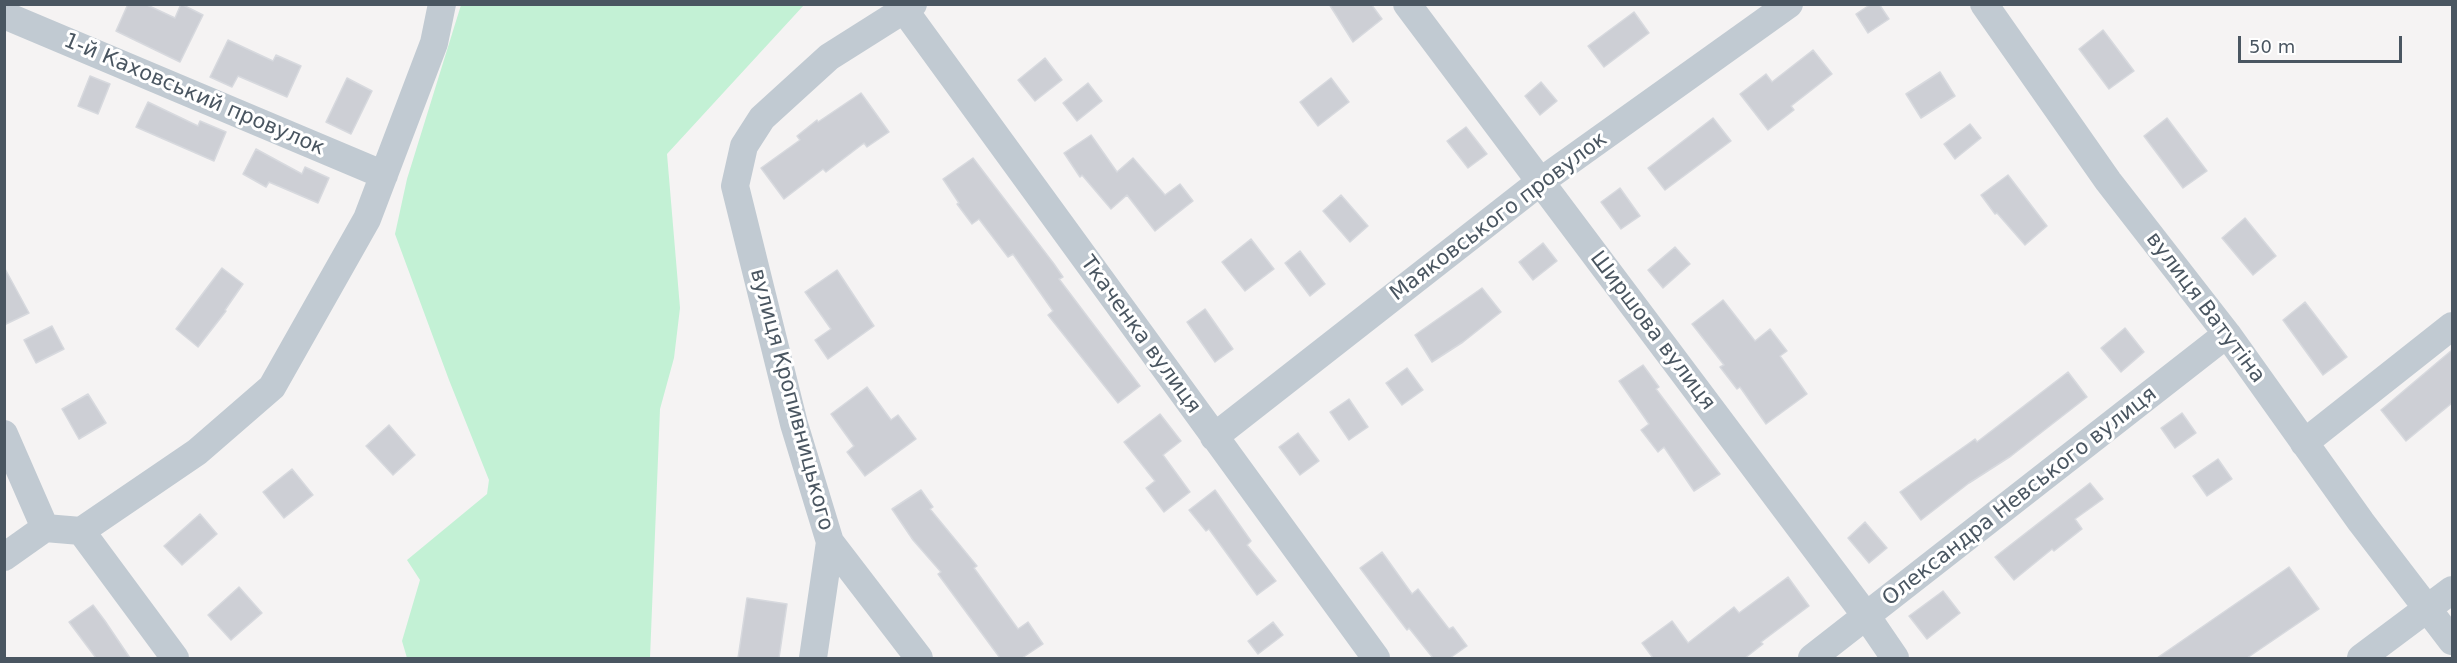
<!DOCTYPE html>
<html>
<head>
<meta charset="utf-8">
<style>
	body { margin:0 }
	#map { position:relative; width:2457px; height:663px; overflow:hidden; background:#f5f3f3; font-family:"DejaVu Sans",sans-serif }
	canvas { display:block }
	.frame { position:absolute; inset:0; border:6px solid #4a5661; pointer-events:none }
	.scale { position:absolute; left:2238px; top:36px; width:164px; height:27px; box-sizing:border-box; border:3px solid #4a5661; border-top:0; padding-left:8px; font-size:18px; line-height:21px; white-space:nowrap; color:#4a5661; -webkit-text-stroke:4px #fff; paint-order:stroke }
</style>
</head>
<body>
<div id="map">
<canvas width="2457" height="663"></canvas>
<div class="frame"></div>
<div class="scale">50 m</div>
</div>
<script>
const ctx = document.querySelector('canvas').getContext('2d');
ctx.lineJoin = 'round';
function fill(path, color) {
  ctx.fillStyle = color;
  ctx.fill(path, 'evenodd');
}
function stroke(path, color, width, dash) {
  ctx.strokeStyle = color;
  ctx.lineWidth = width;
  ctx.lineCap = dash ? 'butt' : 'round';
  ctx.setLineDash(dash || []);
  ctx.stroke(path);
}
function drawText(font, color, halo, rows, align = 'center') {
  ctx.font = font + ' "DejaVu Sans",sans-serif';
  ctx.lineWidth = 6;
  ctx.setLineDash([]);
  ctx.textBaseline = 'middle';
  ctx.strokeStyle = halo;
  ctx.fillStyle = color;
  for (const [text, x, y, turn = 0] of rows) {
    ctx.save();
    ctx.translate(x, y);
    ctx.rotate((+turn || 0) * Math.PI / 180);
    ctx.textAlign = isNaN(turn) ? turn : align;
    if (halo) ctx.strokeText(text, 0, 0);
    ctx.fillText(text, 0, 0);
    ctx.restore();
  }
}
fill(new Path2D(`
	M461,5h343l-137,149 13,154 -6,50 -14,51 -10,249h-243l-5,-17 18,-61 -13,-20 80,-66 2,-14 -40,-100 -54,-146 12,-55z`), '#c3f1d5');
const building = new Path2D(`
	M128,4h17l30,14 6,-14 22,11 -23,47 -64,-31z
	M1329,4h42l11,15 -29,23z
	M1871,4h8l10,15 -21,14 -12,-19z
	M1634,12l15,21 -45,34 -16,-21z
	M2103,30l31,41 -25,18 -30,-40z
	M228,40l45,21 3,-6 25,11 -14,31 -49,-21 -6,11 -22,-10z
	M1813,50l19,24 -41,32 3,4 -26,20 -28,-36 26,-20 6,8z
	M1045,58l17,22 -27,21 -17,-21z
	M1940,72l15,24 -34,22 -15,-24z
	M90,76l20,8 -12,30 -20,-8z
	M347,78l25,13 -21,43 -25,-12z
	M1331,78l18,24 -31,24 -18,-24z
	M1541,82l16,19 -17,14 -15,-19z
	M1088,83l14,18 -25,20 -14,-18z
	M861,93l28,39 -22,15 -3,-4 -38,29 -3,-3 -39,30 -23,-31 39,-28 -3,-4 20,-16 1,2z
	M148,102l50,24 2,-5 26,11 -12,29 -78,-34z
	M1713,118l18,23 -66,49 -17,-22z
	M2167,118l40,53 -24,17 -39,-52z
	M1970,124l11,14 -26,21 -11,-15z
	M1466,127l21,27 -19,14 -21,-27z
	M1091,135l26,37 16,-14 32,37 15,-11 13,17 -38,30 -28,-36 -16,14 -29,-34 -2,2 -16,-24z
	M256,149l46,25 3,-7 24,11 -11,25 -49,-21 -3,5 -23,-13z
	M973,158l81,106 9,13 -4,2 81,107 -22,17 -70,-88 5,-4 -40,-57 -5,3 -29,-38 -7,5 -15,-20 2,-1 -16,-24z
	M2008,175l39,51 -22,19 -28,-32 -2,1 -14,-19z
	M1620,188l20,28 -19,13 -20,-27z
	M1341,195l27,31 -18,16 -27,-31z
	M2245,218l31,38 -23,19 -31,-37z
	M1251,239l23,30 -29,22 -23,-29z
	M1543,243l14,18 -24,19 -14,-18z
	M1675,247l15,17 -27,24 -15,-18z
	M1300,251l25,33 -15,12 -25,-33z
	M4,267l25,46 -25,12z
	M222,268l21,16 -18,26 1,1 -28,36 -22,-18z
	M837,270l37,56 -46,33 -13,-19 16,-11 -26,-37z
	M1482,288l19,24 -38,30 -31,20 -17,-27z
	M1723,300l32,41 15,-12 17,22 -7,5 27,38 -41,30 -26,-37 -3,2 -17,-22 4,-2 -32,-41z
	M2305,302l42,55 -24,18 -40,-55z
	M1205,309l28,40 -18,13 -28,-40z
	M52,326l12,23 -28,14 -12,-23z
	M2125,328l19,24 -23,20 -20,-24z
	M2452,350v53l-46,38 -25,-31z
	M1643,365l16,22 -3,2 64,85 -26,17 -30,-44 -6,5 -17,-22 8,-6 -30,-43z
	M1407,368l16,22 -21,15 -16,-22z
	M2068,372l19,25 -76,59 -42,27 -48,37 -21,-28 75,-53 2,3z
	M867,387l24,33 7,-5 18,24 -51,37 -18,-24 7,-6 -23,-32z
	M88,394l18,29 -27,16 -17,-30z
	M1349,399l19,28 -19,13 -19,-28z
	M2182,413l14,20 -21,15 -14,-20z
	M1160,414l21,27 -18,14 27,37 -26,20 -18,-24 9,-7 -31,-39z
	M389,425l26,30 -22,20 -27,-29z
	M1298,433l21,28 -19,14 -21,-28z
	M2218,459l14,20 -25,17 -14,-20z
	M292,469l21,26 -29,23 -21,-26z
	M2090,483l13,16 -28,20 7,10 -28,22 -2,-2 -38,31 -19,-23z
	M921,490l12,17 -3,2 47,57 -3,2 44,61 10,-7 15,22 -21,14h-22l-62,-84 3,-2 -28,-32 -21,-31z
	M1215,490l36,51 -4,4 29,36 -19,14 -48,-66 -3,2 -17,-21z
	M200,514l17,20 -35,31 -18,-19z
	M1865,522l22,26 -18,15 -21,-25z
	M1382,552l30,42 6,-5 31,40 4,-2 14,19 -17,12h-17l-24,-30 -2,2 -47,-62z
	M2289,567l30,42 -72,49h-90z
	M1788,577l21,29 -48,36 2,2 -18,14h-92l-11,-15 30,-22 16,22 46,-36 5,6z
	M239,587l23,26 -31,27 -23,-25z
	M1943,591l17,22 -33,26 -18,-23z
	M747,598l40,6 -8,54h-41z
	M93,605l12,16 25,37h-34l-27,-36z
	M1273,622l10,13 -25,19 -10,-13z`);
fill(building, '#cdcfd5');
stroke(building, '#d7d9de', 1.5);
stroke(new Path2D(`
	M913,4l-84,53 -67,61 -18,28 -9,40 59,238 36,118 89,116
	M1407,4l460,613 28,41
	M1984,4l124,177 119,153 134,188 91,119
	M905,11l471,647
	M4,15l380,160
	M4,434l41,94 36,3 94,127
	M1214,437l326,-255 249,-178
	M2304,443l148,-117
	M81,531l116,-79 75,-65 95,-168 67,-176 8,-39
	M4,557l41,-29
	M813,658l17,-116
	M1812,658l415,-324
	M2361,658l91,-68`), '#c1cad2', 28);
drawText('21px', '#4a5661', '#fff', [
	["1-й Каховський провулок",194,95,23],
	["Маяковського провулок",1499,217,-37],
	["вулиця Ватутіна",2205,308,53],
	["Ширшова вулиця",1652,331,53],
	["Ткаченка вулиця",1140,335,54],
	["вулиця Кропивницького",791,400,75],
	["Олександра Невського вулиця",2020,497,-38]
]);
</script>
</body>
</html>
